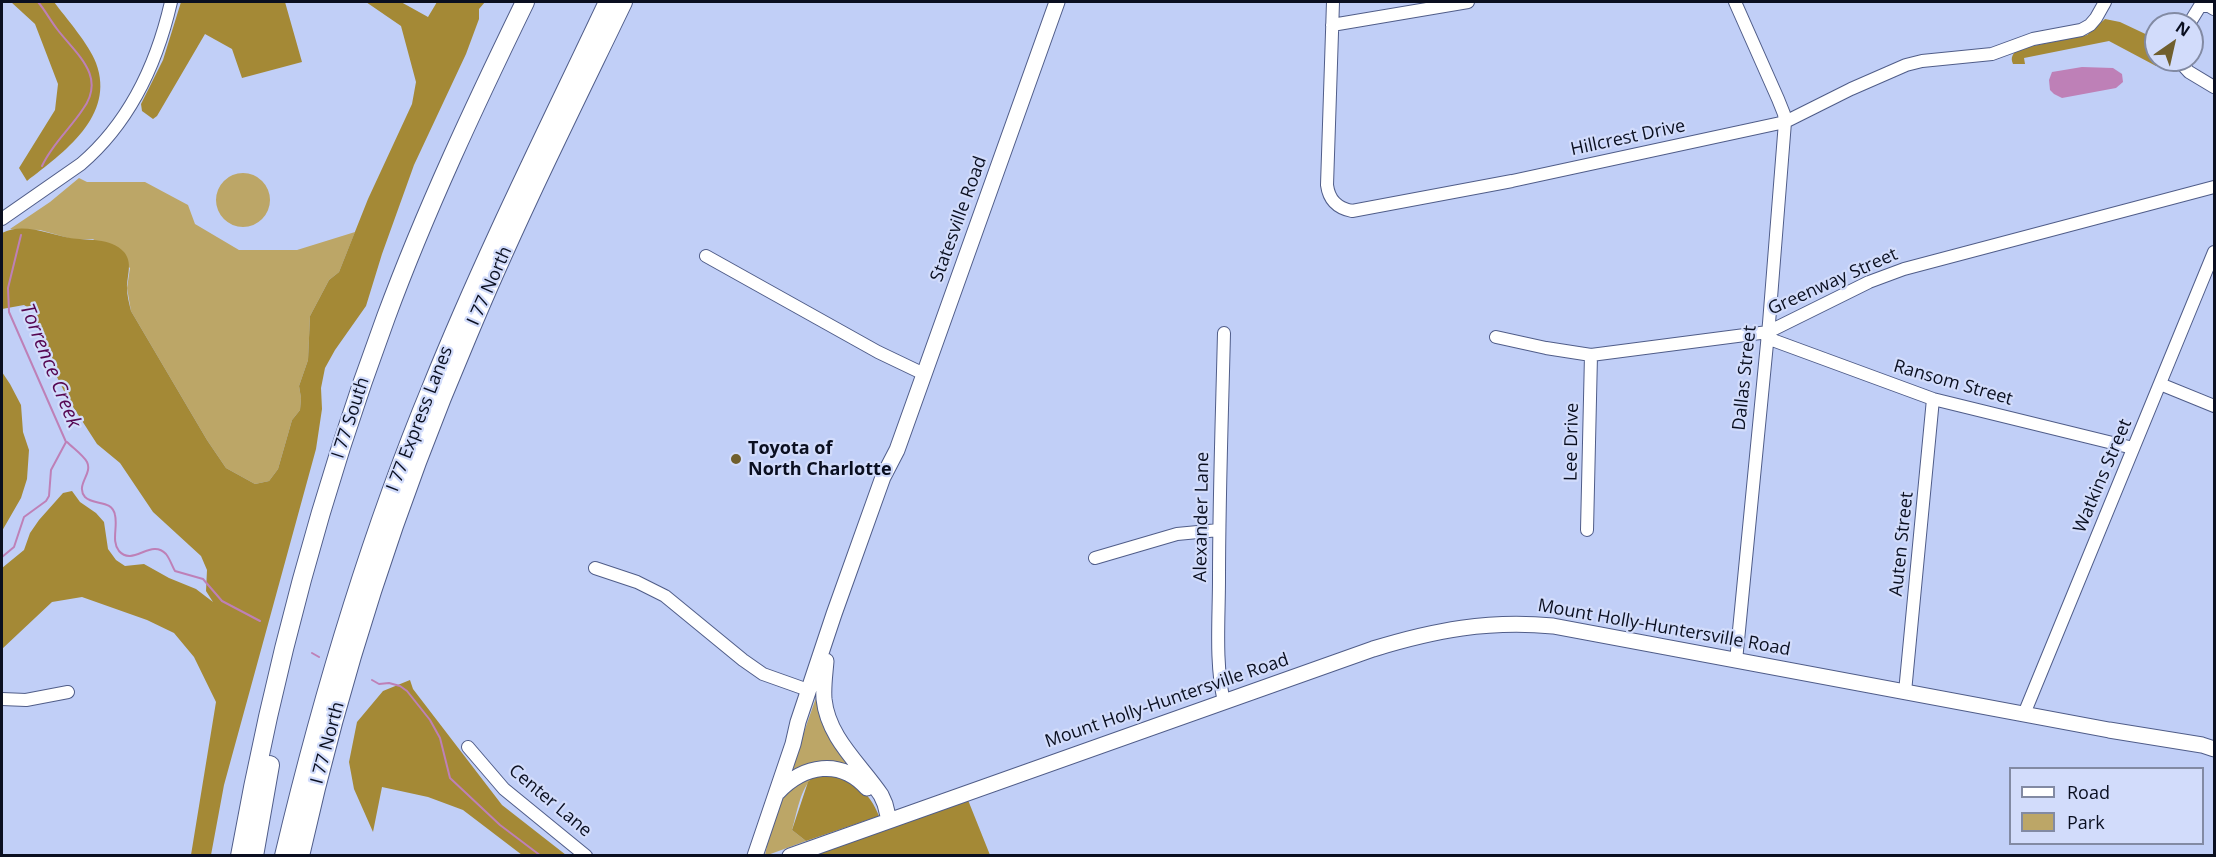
<!DOCTYPE html>
<html>
<head>
<meta charset="utf-8">
<style>
	body { margin:0 }
	#map { position:relative; width:2216px; height:857px; overflow:hidden; background:#c1cff7; font-family:"Open Sans",sans-serif }
	canvas { display:block }
	.frame { position:absolute; inset:0; border:3px solid #0a0f20; pointer-events:none }
	.legend { position:absolute; left:2009px; top:767px; width:195px; height:78px; box-sizing:border-box; background:#d2dcfb; border:2px solid #828aa3; margin:0; padding:8px 10px; list-style:none; font-size:18px; color:#0a0f20 }
	.legend li { display:flex; align-items:center; gap:12px; height:30px }
	.legend b { width:30px; border:2px solid #828aa3 }
	.north { position:absolute; left:2144px; top:12px; width:60px; height:60px; box-sizing:border-box; background:#d2dcfb; border:2px solid #828aa3; border-radius:50%; rotate:34deg; font-size:16px; font-weight:700; line-height:24px; text-align:center; color:#0a0f20 }
	.north::after { content:''; display:block; margin:auto; width:21px; height:27px; background:#705f2d; clip-path:polygon(50% 0,100% 100%,50% 72%,0 100%) }
</style>
</head>
<body>
<div id="map">
<canvas width="2216" height="857"></canvas>
<div class="frame"></div>
<ul class="legend">
<li><b style="height:8px;background:#fff"></b>Road</li>
<li><b style="height:16px;background:#bca667"></b>Park</li>
</ul>
<div class="north">N</div>
</div>
<script>
const ctx = document.querySelector('canvas').getContext('2d');
ctx.lineJoin = 'round';
function fill(path, color) {
  ctx.fillStyle = color;
  ctx.fill(path, 'evenodd');
}
function stroke(path, color, width, dash) {
  ctx.strokeStyle = color;
  ctx.lineWidth = width;
  ctx.lineCap = dash ? 'butt' : 'round';
  ctx.setLineDash(dash || []);
  ctx.stroke(path);
}
function drawText(font, color, halo, rows, align = 'center') {
  ctx.font = font + ' "Open Sans",sans-serif';
  ctx.lineWidth = 4.5;
  ctx.setLineDash([]);
  ctx.textBaseline = 'middle';
  ctx.strokeStyle = halo;
  ctx.fillStyle = color;
  for (const [text, x, y, turn = 0] of rows) {
    ctx.save();
    ctx.translate(x, y);
    ctx.rotate((+turn || 0) * Math.PI / 180);
    ctx.textAlign = isNaN(turn) ? turn : align;
    if (halo) ctx.strokeText(text, 0, 0);
    ctx.fillText(text, 0, 0);
    ctx.restore();
  }
}
fill(new Path2D(`
	M216 200a27 27 0 1 1 54 0a27 27 0 1 1-54 0Z
	M79,178l8,4h58l43,23 7,19 44,26h58l58,-18 -16,40 -10,8 -19,36 -2,44 -9,26 2,12 -1,12 -8,10 -14,49 -9,12 -14,3 -29,-16 -19,-28 -76,-129 -4,-23 3,-20 -37,-29h-21l-32,-9 -30,-1 40,-27z
	M823,678l26,81v12l-62,9z
	M813,777c-13,12 -16,36 -21,53l14,11 -41,15c3,-16 12,-57 23,-67 5,-6 18,-9 25,-12z`), '#bca667');
fill(new Path2D(`
	M11,2h43c12,16 35,42 42,61 20,53 -33,90 -69,118l-8,-13 36,-58 3,-26 -23,-60z
	M181,2h104l17,60 -60,16 -10,-29 -27,-15 -48,82 -4,3 -11,-8 -1,-7 22,-44z
	M366,2h35l27,15 9,-15h48l-6,7v10l-13,35 -52,111 -32,89 -16,52 -31,44 -10,18 -4,20 1,21 -6,40 -92,336 -13,70h-20l25,-153 -22,-45 -20,-24 -27,-13 -65,-23 -30,5 -50,47v-81l22,-18 6,-17 9,-13 24,-27 9,-2 8,11 16,11 8,9 4,27 8,11 9,6 19,-2 25,14 27,11 17,13 -7,-11 1,-21 -6,-14 -48,-44 -33,-49 -23,-19 -29,-45 -14,-28 -20,-60 -10,-6 -22,4v-76c21,-11 46,1 68,5 16,3 41,-1 54,14 9,11 3,23 3,36 0,7 2,15 4,23l76,129 19,28 29,16 14,-3 9,-12 14,-49 8,-10 1,-12 -2,-12 9,-26 2,-44 19,-36 10,-8 29,-73 44,-95 4,-22 -15,-56z
	M2105,19l15,3 36,17v21h3l-3,6 -47,-25 -85,17 1,6h-12c-3,-7 0,-10 5,-15l69,-14z
	M2,372l8,12 11,21 2,27 6,18 -2,29 -6,19 -19,33z
	M410,680l3,9 89,116 64,50h-44l-59,-45 -35,-13 -46,-10 -9,45 -19,-43 -5,-27 8,-40 26,-31z
	M833,774c24,11 36,17 46,42l-73,25 -14,-11 16,-48 5,-5z
	M968,800l22,55 -181,1z`), '#a48936');
fill(new Path2D(`
	M2082,67l31,1 9,6 1,8 -7,6 -54,10 -8,-4 -4,-4 -1,-10 3,-8z`), '#be80b7');
stroke(new Path2D(`
	M38,2c7,8 12,18 19,27 19,25 50,47 26,80 -13,20 -31,35 -41,57
	M67,442c6,6 16,13 20,20 6,12 -12,23 -2,35 9,9 27,2 30,18 3,12 -4,26 4,36 14,16 32,-13 47,3 4,5 6,12 9,17l28,8 19,22 38,20
	M2,557l12,-10 10,-30 22,-16 3,-5 2,-26 15,-28 -57,-130 -1,-24 13,-53
	M312,653l7,4
	M372,680l7,4 10,-1 11,3 7,5 23,29 10,18 10,40 50,47 41,31`), '#be80b7', 2);
const minor = new Path2D(`
	M1333,2l-6,183c2,15 10,23 25,26l160,-30 273,-59 66,-33 55,-24 16,-4 70,-7 41,-15 48,-9 9,-5 6,-7 9,-16
	M1735,2l43,97 6,15 1,8 -16,201 -33,338
	M2189,24l11,-18h9l5,3
	M1332,25l136,-23
	M2178,60l11,12 25,15
	M2,219l79,-55c49,-42 76,-101 90,-162
	M706,256l172,96 46,22
	M1496,337l50,11 45,7 177,-23 101,-50 35,-13 310,-82
	M1767,338l166,61 200,49
	M2160,384l54,22
	M1587,530l4,-175
	M1095,558l82,-24 42,-4
	M595,568l42,14 28,14 78,64 20,14 45,16
	M1905,692l28,-293
	M2,699l24,1 42,-8
	M1224,702c-9,-40 -5,-82 -5,-123 0,-82 3,-164 5,-246
	M2024,714l190,-462
	M468,747l36,42 82,67`);
const major = new Path2D(`
	M826,661c-1,13 -3,25 -2,38 4,39 36,65 57,96l4,9 4,16
	M778,792c26,-27 62,-34 89,-4
	M755,856l38,-112 5,-22 36,-108 49,-137 14,-27 160,-448
	M790,856l583,-207c62,-19 115,-29 180,-23l556,104 93,15 12,4`);
const highway = new Path2D(`
	M240,856c33,-184 81,-364 146,-539 40,-108 89,-212 139,-315
	M254,856l16,-91
	M284,856c38,-160 85,-318 148,-470 53,-131 116,-257 176,-384
	M300,856c40,-179 96,-353 168,-521 47,-113 102,-223 155,-333`);
stroke(minor, '#505d89', 14);
stroke(major, '#505d89', 17);
stroke(highway, '#505d89', 20);
stroke(minor, '#fff', 12);
stroke(major, '#fff', 15);
stroke(highway, '#fff', 18);
for (const [x, y, r, color] of [
	[736,459,6,"#705f2d"]
]) {
  const dot = new Path2D();
  dot.arc(x, y, r, 0, 2 * Math.PI);
  ctx.fillStyle = color;
  ctx.fill(dot);
  stroke(dot, '#d2dcfb', 2);
}
drawText('18px', '#0a0f20', '#d2dcfb', [
	["Hillcrest Drive",1628,138,-12],
	["Statesville Road",959,219,-70],
	["Greenway Street",1833,282,-24],
	["I 77 North",490,286,-66],
	["Dallas Street",1745,378,-84],
	["Ransom Street",1953,383,16],
	["I 77 South",351,418,-72],
	["I 77 Express Lanes",420,419,-69],
	["Lee Drive",1572,442,-89],
	["Watkins Street",2103,476,-67],
	["Alexander Lane",1202,517,-89],
	["Auten Street",1902,544,-84],
	["Mount Holly-Huntersville Road",1664,628,10],
	["Mount Holly-Huntersville Road",1167,701,-19],
	["I 77 North",328,743,-75],
	["Center Lane",550,801,40]
]);
drawText('bold 18px', '#0a0f20', '#d2dcfb', [
	["Toyota of",748,449],
	["North Charlotte",748,470]
], 'left');
drawText('italic 20px', '#550651', '#d2dcfb', [
	["Torrence Creek",50,366,68]
]);
</script>
</body>
</html>
